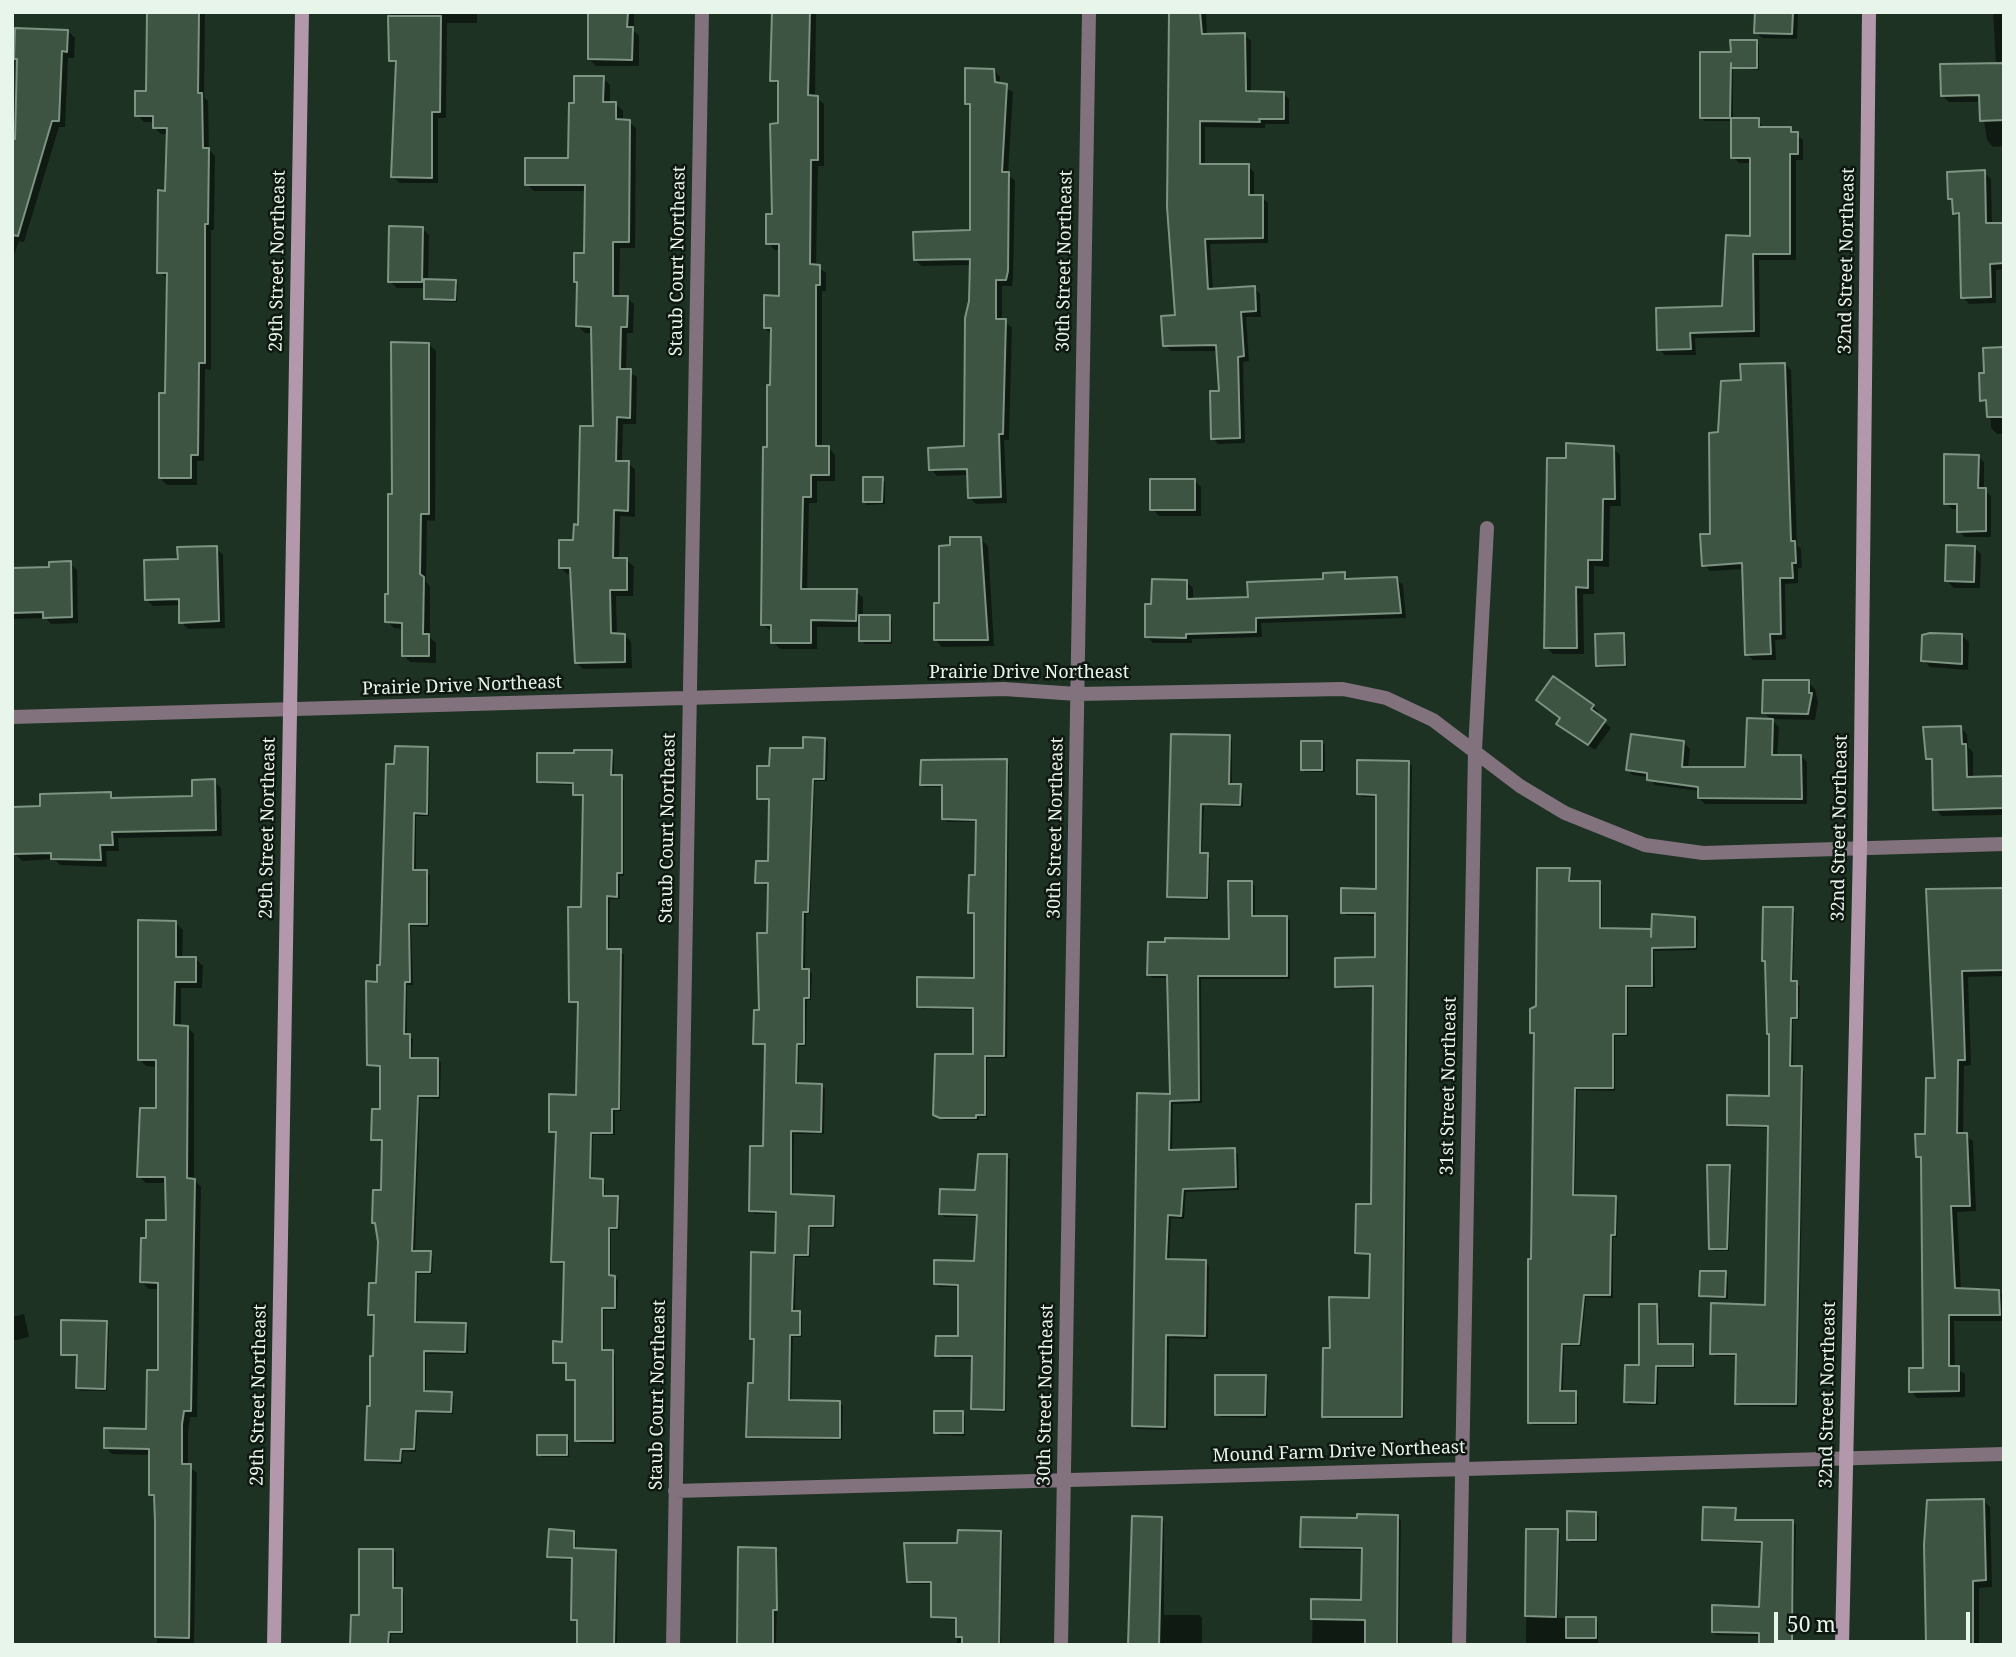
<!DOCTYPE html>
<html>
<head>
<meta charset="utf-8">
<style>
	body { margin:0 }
	#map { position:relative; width:2016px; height:1657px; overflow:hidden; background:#1d3223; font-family:"Noto Serif",serif }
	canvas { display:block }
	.frame { position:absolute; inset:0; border:14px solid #e8f5ea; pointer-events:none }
	.scale { position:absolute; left:1774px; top:1612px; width:196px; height:32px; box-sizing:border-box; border:4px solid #e8f5ea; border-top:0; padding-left:9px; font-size:21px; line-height:24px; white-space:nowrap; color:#e8f5ea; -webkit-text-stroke:5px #0e1811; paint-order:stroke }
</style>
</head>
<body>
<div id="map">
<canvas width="2016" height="1657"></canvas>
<div class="frame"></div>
<div class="scale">50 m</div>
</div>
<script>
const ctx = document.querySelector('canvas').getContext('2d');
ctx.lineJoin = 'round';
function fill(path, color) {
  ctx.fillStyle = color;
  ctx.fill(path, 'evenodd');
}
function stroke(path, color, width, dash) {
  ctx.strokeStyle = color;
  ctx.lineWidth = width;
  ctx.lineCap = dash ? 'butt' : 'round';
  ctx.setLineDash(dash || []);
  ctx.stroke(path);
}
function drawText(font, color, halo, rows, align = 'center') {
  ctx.font = font + ' "Noto Serif",serif';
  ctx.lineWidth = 5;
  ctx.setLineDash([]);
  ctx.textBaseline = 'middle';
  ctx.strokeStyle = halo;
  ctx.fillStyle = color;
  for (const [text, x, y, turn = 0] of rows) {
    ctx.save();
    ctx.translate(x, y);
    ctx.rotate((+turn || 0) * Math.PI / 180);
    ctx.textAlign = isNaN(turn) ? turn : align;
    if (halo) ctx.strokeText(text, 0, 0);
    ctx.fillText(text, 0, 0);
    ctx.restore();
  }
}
fill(new Path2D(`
	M149,12h56l-1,85 4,4 1,49 6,6 -1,74h-3v140l-6,-1 -1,92h-7v24h-30l-7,-7 6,-84 3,-115 -10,-7 8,-80 1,-58h-7l-7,-7v-5h-10l-7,-7 11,-22z
	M391,12h86v11h-30l-1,95h-8v65h-38l-7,-6 4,-111 -6,-6z
	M590,12h44v19l5,5v30h-43l-7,-7z
	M772,12h44l-1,85 9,7v62h-6l-2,100 10,7v18h-4v157h7l6,7v26h-18v22h-8l-2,88h49l7,7v19h26l3,3v24h-28l-3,-17h-44v22h-37l-7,-7v-10l-10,-7 9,-238v-52l-7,-7 16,-30v-48h-6l-7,-7 5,-27 7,-91v-38l-8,-7z
	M1171,12h35l1,23h38l6,6v52h32l6,6v25h-24v4l-60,-1v39h43l6,6v25h8l6,6v40l-58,1 3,46 41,-2 6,6 1,23h-15l3,44 -6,1 2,81 -27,1 -5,-6 7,-46 -2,-41h-47l-6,-6 12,-29z
	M1757,12h41l-1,27 -35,-1 -6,-6z
	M1993,12h11v134l-11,1 -6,-7 -6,-38h-32l-7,-6 54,-32z
	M17,30l51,1 7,7 -1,20h-6l-3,69h-6l-35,115 -5,-1 -7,20z
	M1756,42l3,3v25l-26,-3v53h25l6,9h26l13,11v20h-7v100h-37l1,77 -65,1 1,17h-31l-6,-6 65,-41 27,-70v-75h-12l-6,-6v-36h-28l-3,-3 30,-64z
	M994,70l6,7v8l13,7 -5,82 7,7 -2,98 -1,7h-10v35l10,6 -3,113h-5l3,63 -31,1 -6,-6 -1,-23 -32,1 -6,-7 35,-21 5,-183 -49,1 -7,-6 57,-28v-123l-6,-6z
	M603,78l7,7v18l6,1 7,7v10l6,1 7,6 -1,120h-15l-1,50h8l7,6 -1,29h-6l-1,38 11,6 -1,47h-13l-1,39h7l6,7v47l-15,-1 -1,44h8l7,7 -1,29h-17l1,39h8l6,7 1,26 -49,1 -7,-7 -4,-88h-5l-7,-7 20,-41 15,-99 -2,-94h-8l-7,-7 7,-71 2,-64h-53l-7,-7 43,-24 5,-55z
	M1984,172l7,7 1,46 12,-1v45l-8,1v33l-27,1 -6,-7 -2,-78 -7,-6v-10l-5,-5z
	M422,228l7,7 -1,46h27l3,3 -1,18 -29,-1 -2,-13h-29l-7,-7z
	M429,344l7,7 -1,170 -8,-1 -1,62 4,4v51l6,6v20l-26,-1 -7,-7 1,-26 -10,-1 -7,-7z
	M2004,349v85h-7l-6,-6 -1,-22 -8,-6 4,-25z
	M1785,364l6,6 6,175 4,4 1,19h-4v15l-13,1 1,55 -11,1 1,20h-23l-6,-6 -3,-85 -34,2 -6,-6 7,-30 9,-101 23,-52z
	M1613,448l7,7 1,51h-11l-1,61 -15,-1v28h-11l1,60h-31l-7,-7 22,-187z
	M1978,456l6,6v28l7,6v41h-26l-6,-6v-22h-7l-6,-6z
	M882,479l3,3v22l-18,1 -3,-3z
	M1194,480l7,7v29h-42l-7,-7z
	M981,539l7,7 6,100 -52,1 -6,-7 5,-35z
	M1974,547l7,7 -1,34h-26l-7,-7z
	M216,548l7,7 2,73 -37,1 -7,-7 -1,-17 -27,1 -7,-7 34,-38z
	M70,563l7,7 1,53 -27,1 -5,-6 -34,1v-49l39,-1z
	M1344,574l7,6 45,-1 7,6 3,33 -145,5 1,14 -70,2v4h-39l-6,-7 6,-30 34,-24 6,6v13l57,-2z
	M1623,634l3,3 1,30 -27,1 -3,-3z
	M1962,636l7,6 -1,28 -38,-3 -7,-7z
	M1808,682l7,7 3,13 -3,18 -44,-1 8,8 -2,30 24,-1 6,6v42h-102l-6,-6v-7l-44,-6 -6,-8 -16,-2 -6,-6 57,-26 6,6 -2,19 59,1 25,-48 -8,-9z
	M1538,700l55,6 6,7 -2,3 14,12 -16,22 -30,-20 -7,-7 3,-4z
	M1960,727l7,7 1,13 5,5v27l31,1v35l-62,1 -7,-7 -1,-45 -6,-6z
	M1173,736l56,1 3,3v46l11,3v18l-39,-1 -2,49 8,3 -1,42 -37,-1 -3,-3z
	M825,739l3,3 -1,39h-12l-5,133h-4l-1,56 7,3 -1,27h-4l-1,46h-7l-1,39 24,1 3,3 -1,45h-30l-1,62 40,1 3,3 -1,28h-24l-1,29h-14l-1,55 7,3v22h-9l-2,65 49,1 3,3 -1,34 -91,-1 -3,-3 7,-51 -1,-44 -3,-3 26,-83 1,-41h-24l-3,-4 14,-62 2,-102 -12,-3 13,-108 1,-49 -12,-4 12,-20 2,-61 -13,-3 13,-30z
	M1322,742l3,3v27h-20l-3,-3z
	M427,748l3,3 -1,65h-13v56l14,3 -1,52 -18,-1 2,59h-6v51l6,3 -1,20 26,1 3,3 -1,36 -20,-1 -5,154 18,4 -1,18h-14l-1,50h48l3,3v27h-42v39l25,1 3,3 -1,17 -35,-1 -2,39 -13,-1 -1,13 -32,-2 -3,-3 8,-141 -5,-3 8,-30 5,-143 -10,-3 8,-28 1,-43 -14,-3 14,-98 14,-201z
	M611,752l3,3v22l10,3v96h-4v23h-10l-1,52 15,3 -3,157h-6v24h-22l-1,45 13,4v13l15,3 -1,30h-8v47l7,3 -1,30h-13v41l11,4 1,89 -36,-1 -3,-3v-58l-10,-3 1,-14 -14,-3 10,-19 2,-78 -13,-3 5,-127 -7,-3 26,-36 3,-92 -9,-3 12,-92 2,-112 -10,-3v-9l-33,-1 -3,-3z
	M1006,761l3,3 -2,294h-20v59h-8v3h-35l-10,-5 40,-59 1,-46 -53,-1 -3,-3 57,-27v-63l-6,-3 6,-36 1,-55h-30l-3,-3v-32h-19l-3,-3z
	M1409,763l3,3 -8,653h-77l-3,-3 8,-66 39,-51v-43l-14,-3 15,-47 3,-218 -35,1 -3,-3 40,-27v-43l-31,-1 -3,-3 35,-21v-94h-16l-3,-3z
	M214,781l7,7 1,48 -104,2 1,13h-13l1,16 -47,-2 -6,-6 -32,2 -7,-7 -3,-45 30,-1 68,-14 6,5 78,-1z
	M1569,869l3,14 27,-1 3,3v45l49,1 2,3 42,-16 3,3 -1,29 -43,1 1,37h-27v48h-13v55l-38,-1 -2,106 40,2 3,3 -1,36h-4v61l-27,-1 -5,49h-17l-1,47 15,3v29h-45l-3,-3 4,-387 -3,-3z
	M1252,882l3,4v31h32l3,4v58h-89l1,124 -29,1 -1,48 62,-2 4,4 1,36 -53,2 -2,27 -13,-1 -2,43 36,1 4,4 -1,73 -39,-1 -1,92 -31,-1 -3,-3 5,-331h33l-3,-117h-16l-4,-3 82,-34z
	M2004,890v86l-36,1 3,88 -7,1 -1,69 10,6 3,70 -19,1 4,78 38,1 5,6v24h-50l1,47 10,6v23l-48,1 -6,-7 13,-21 -1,-209 -5,-5 9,-21 10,-55 -9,-189z
	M1792,909l3,3 -2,71 7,3 -1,34h-6v48l11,3 -6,336 -58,-1 -3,-3 1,-47h-23l-3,-3 54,-47 4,-178 -39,-1 -3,-3 42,-27 1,-61 -3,-2z
	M176,923l7,7 -1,29h14l7,7 -1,22h-21v39h6l7,7v145l7,8 -4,230h-7l-2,15v34l9,7 -3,172h-37l-1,-145 -6,-5v-40l-38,-1 -7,-7 43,-16 12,-59 -1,-83h-10l-7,-7 6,-42 19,-18v-39h-21l-7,-7 18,-66 1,-43 -12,-1 -7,-7z
	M1007,1156l3,3 -4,253 -30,-1 -3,-3 1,-49 -34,-1 -3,-3 23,-17 -1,-51h-20l-3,-3 40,-21 2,-46h-34l-3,-3 36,-22z
	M1729,1167l3,3 -3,81h-15l-3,-3z
	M1725,1273l3,3v23l-24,-1 -3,-3z
	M1657,1306l3,3v36l32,1 3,3v19h-37v37h-29l-3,-3 14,-35z
	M24,1314l5,23 -17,4v-24z
	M106,1323l3,3 -2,65h-26l-3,-3 1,-31 -16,-3z
	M1265,1377l3,3 -1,38 -47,-1 -3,-3z
	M962,1413l3,3v20l-26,-1 -3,-3z
	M566,1437l3,3v17h-27l-3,-3z
	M1984,1501l6,6 2,80 -13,1v57h-54v-100z
	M1735,1510l2,11 56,1 3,3 -3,120h-33l1,-9 -45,-1 -3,-3 48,-24 3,-64 -57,-2 -3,-3z
	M1596,1514l3,3 -1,25h-27l-3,-3z
	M1398,1517l3,3 -2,125h-87l1,-44 49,1 1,-52h-58l-3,-3v-28z
	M1161,1518l3,4v93h35l3,3v27h-72z
	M1527,1531h30l3,3 -2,84 37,1 3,3v23h-72z
	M573,1532l3,3v15l39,1 3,3 -1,91h-38v-23l-6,-3v-59l-21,-1 -3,-3z
	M1000,1532l3,3 -2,110h-44v-25l-21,-1 -3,-3v-32h-21l-3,-3 50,-37z
	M775,1549l3,3 -2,93h-37z
	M393,1550l3,3 -1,37 9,3v41h-13v11h-39l9,-28z`), '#0007');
const building = new Path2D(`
	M147,12h52l-1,81h4l1,55h6l-1,76h-3v139h-6l-1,92h-7v23h-32v-85h6l2,-120h-10l1,-83 7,1 2,-63h-14v-12h-18v-25h11z
	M588,12l40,1 -1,14h6l-1,33 -44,-1z
	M772,12h38l-2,83 10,1v64h-7l-1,104 10,1v20h-4v161h13v29h-18v22h-8l-2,92h56l-1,32 -45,-1v23h-40v-18h-10l2,-178h4v-62h3l1,-57h-7v-33l15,1v-52h-13v-30h6l-2,-90 8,-1v-42h-8z
	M1169,12h31l2,22 43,-1 1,58 38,1v27h-25l1,3 -60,-1v43h49v31h14v43l-58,1 3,50 47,-3 1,25 -15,1 3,44 -6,1 2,81 -29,1 -1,-48h9l-3,-46 -53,1 -2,-30 14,-1 -8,-108z
	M1755,12h38l-1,22 -38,-1z
	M388,16h53l-1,96h-8v66l-41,-1 5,-116h-7z
	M15,28l53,2 -1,22 -5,-1 -3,70h-7l-34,115 -6,-1v-97l3,1 2,-80h-3z
	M1730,40h27v28h-26v-5l-1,55h-30v-66h31z
	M2004,63v57l-24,1 -1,-26 -38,1 -1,-32z
	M965,68l29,1 1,13 12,2 -5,88h7l-1,99 -2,9h-10v39h10l-3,115h-4l2,63 -33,1 -1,-29 -38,1 -1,-22 36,-2 1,-128 4,-17 1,-42 -56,1 -1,-28 57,-2v-126h-5z
	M574,76h30l-1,26h13v17l14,1 -1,122h-16v54h15l-1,31h-6l-1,42h11l-1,49 -13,-1 -1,44h13l-1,50 -14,-1 -1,48h14v32h-17l1,43 14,1v28l-50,1 -5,-95h-11v-28h14l1,-16 4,1 2,-99h13l-2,-99 -15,-1 1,-44h-3v-29h10l1,-68h-60v-27h43l1,-55h5z
	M1731,118h28v9h32v5h7v22h-8v100h-37l1,77 -64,2 1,16 -34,1 -1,-42 66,-2 4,-71 24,1v-78h-19z
	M1985,170l1,53h18v40l-14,1 1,33 -30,1 -2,-85 -6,1 -1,-15h-4l-1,-27z
	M389,226l34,1 -1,55h-34z
	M424,279l32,1 -1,20 -31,-1z
	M391,342l38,1v171h-8l-1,60 4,3 -1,57h6v22h-27v-33l-17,-1v-28h3v-100h4z
	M2004,347v70h-17l-1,-17 -6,1 -1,-28h5l-1,-25z
	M1785,363l6,178h4l1,22h-4l1,15h-13l1,56h-11l1,20 -26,1 -3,-92 -40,3 -2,-32h10l-1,-101 9,-1 3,-51 20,-1 -1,-16z
	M1566,443l48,3 1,53h-12l-1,61h-14v28l-12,-1 1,61h-33l3,-190h19z
	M1944,454l35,1 -1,33h8v43l-29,1v-28h-13z
	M863,477h20l-1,25h-19z
	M1150,479h45v31h-45z
	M950,537h31l7,103h-54v-37h5v-57l11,-1z
	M1946,545l29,1 -1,36 -29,-1z
	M217,546l2,75 -40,2v-24l-34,1 -1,-40 34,-1 -1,-12z
	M71,561l1,56 -29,1v-6l-31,1v-45l37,-1v-5z
	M1345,572v7l52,-2 4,36 -145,5v14l-70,2v4l-41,-1v-33h6l1,-25 35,1v19l61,-2 -1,-15 76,-3v-6z
	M859,615h31v26h-31z
	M1624,633l1,32 -29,1 -1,-32z
	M1930,633l32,1v30l-41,-3 1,-26z
	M1553,676l41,29 -3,4 15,11 -18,25 -32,-21 4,-6 -24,-18z
	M1763,680h46v13h3l-4,21 -46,-1z
	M1747,718l26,1 -1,36h29l1,44 -104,-1v-11l-51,-7v-7l-21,-3 5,-36 53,7 -2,26h63z
	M1961,726l1,18h4l1,33 36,-1 1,32 -71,2 -1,-51h-6l-3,-32z
	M1171,734l59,1 -1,49h12l-1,21 -39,-1 -1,49h8l-1,45 -40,-1z
	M803,737l22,1 -1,41h-11l-5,133h-5l-1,57h7v29h-5v46h-7l-1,39 26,1 -1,48 -30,-1v63l43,2 -1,30h-24l-1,29h-14l-2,56h8v24h-10l-1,65 51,1v37l-94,-1 2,-54h5l1,-44h-4l1,-87 24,1 1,-41 -27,-1 1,-65h13l2,-102h-12l1,-34h5l-2,-77h10l1,-50h-13l1,-22h12l1,-62h-12v-33h12l1,-18h33z
	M1301,741h21v29h-21z
	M395,746l33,1 -1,67 -13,-1 -1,57h14v54h-18l1,58h-5l-1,52h6v24h28v38h-20l-6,155h19l-1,21h-14l-1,50 51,1 -1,29 -41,-1v40l28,1 -1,20 -35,-1 -2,38h-13l-1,12 -35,-1 2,-54h3v-50h3l1,-41h-6l1,-32h7l2,-41 -3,-19h-3l1,-33h8l1,-50h-11l1,-31h8v-43l-13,-1 -1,-84 11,1v-17h3l6,-201h8z
	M574,750h38l-1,25h11v98h-5v24l-10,-1v53h14l-2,160h-7v24h-21l-1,45 13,1v17h15l-1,32h-8v47l6,1v32h-13v42h11v91h-38v-61h-9v-17h-13v-22l9,1 2,-80h-13l5,-130h-7v-38l27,1 2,-93h-9l-1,-95h13l2,-112h-10v-12l-36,-1v-29h37z
	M1007,759l-3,297h-19v59h-9v3h-36l-7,-3 2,-61h38v-46l-56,-1v-30l57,1v-65h-6l1,-38h6l1,-55 -34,-1v-34h-22l1,-25z
	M1357,760l52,1 -7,656h-80l1,-69h7l-1,-51 40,1 1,-44 -15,-1 1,-49h15l2,-218 -38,1v-29l40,-1v-44h-34v-25l35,1v-94l-19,-1z
	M215,779l1,51 -104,2 1,13h-13l1,15 -50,-1v-6l-38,1 -1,-47 28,-1v-12l71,-2v6l81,-2v-16z
	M1537,868h33l-1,13h31v47l51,1v8l1,-23 43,3v30l-43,1v38h-26v48h-13v54h-38l-2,107 43,1 -1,39h-4l-1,60h-26l-5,49h-17l-2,47h16v32h-48v-164h3l3,-226h-4v-24l6,-3z
	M1228,881h24v35h35v60h-89l1,124 -29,1 -1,49 66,-2 1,39 -53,2 -2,27 -13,-1 -2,44 40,1 -1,76 -39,-1 -1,92 -33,-1 5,-333 33,1 -3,-119h-20l1,-33h17v-4l64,1z
	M2004,888v82l-42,1 3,89h-7l-1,73h10l3,73h-19l4,82 44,2 1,25h-51v51h10v25l-50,1v-24h14l-2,-211h-5l-1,-23h10l1,-56h9l-9,-189z
	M1763,907h30l-2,74h6v37h-6l-1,48h12l-6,338h-61l1,-50h-26l1,-51 54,2 3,-179 -41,-1v-30l42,1v-62h-2l-2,-73h-3z
	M138,920l38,1v36h20v25h-21l-1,43 14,1 -1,152 8,1 -4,232h-7l-2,13v40h9l-2,174 -34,-1v-115l-1,-27h-5v-46l-45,-1v-20l42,1 1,-59h11v-87l-18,-1 1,-44h5v-18h20l-1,-43h-28l3,-69h16v-48h-18z
	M978,1154h29l-3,256 -33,-1 1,-53h-37l1,-20h22v-51l-24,-1v-24l40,1 3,-46 -38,-1 1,-25 35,1z
	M1707,1165h23l-3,84h-18z
	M1700,1271h26l-1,26 -26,-1z
	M1639,1304h18l1,40h35v22h-37l-1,37 -31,-1 1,-37h14z
	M61,1320l46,1 -2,68 -29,-1 1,-33h-16z
	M1215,1375h51l-1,40h-50z
	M934,1411h29v22h-29z
	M537,1435h30v20h-30z
	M1984,1499l2,81 -13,1v64h-47l-2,-100 3,-45z
	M1703,1507l33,1 -1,12h58l-1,125h-33v-12l-47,-1v-27l47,2 3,-65 -60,-2z
	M1567,1511l29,1v28h-29z
	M1357,1514l41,1 -1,130h-32v-25l-54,-1v-20l50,1 1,-52 -62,-1 1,-30 56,1z
	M1132,1516l30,1 -3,128h-31z
	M549,1529l25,2v17l42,2 -2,95h-37v-25h-6l1,-62 -25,-1z
	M1526,1529h32l-2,88 -31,-1z
	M958,1530l43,1 -2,114h-37v-8h-6v-19l-25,-1v-35h-24l-3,-39h53z
	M738,1547l38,1 1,62h-4v35h-36z
	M359,1549h34v39h9v44h-13l-1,13h-38l1,-30h8z
	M1566,1617h30v21h-30z`);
fill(building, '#3e5443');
stroke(building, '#7c9481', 2);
stroke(new Path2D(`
	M12,717l992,-28 73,5 266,-5 43,9 47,22 87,66 45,27 80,32 58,8 301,-9
	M675,1491l1329,-37
	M673,1645l29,-1633
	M1061,1645l28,-1633
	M1459,1645l16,-895 12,-222`), '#82727d', 14);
stroke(new Path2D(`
	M274,1645l28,-1633
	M1842,1645l18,-797 9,-836`), '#b298aa', 14);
drawText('18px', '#e8f5ea', '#0e1811', [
	["29th Street Northeast",278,261,-89],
	["Staub Court Northeast",678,261,-89],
	["30th Street Northeast",1065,261,-89],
	["32nd Street Northeast",1847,261,-89],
	["Prairie Drive Northeast",1029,673],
	["Prairie Drive Northeast",462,686,-2],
	["29th Street Northeast",268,828,-89],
	["Staub Court Northeast",668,828,-89],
	["30th Street Northeast",1056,828,-89],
	["32nd Street Northeast",1840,828,-89],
	["31st Street Northeast",1449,1086,-89],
	["29th Street Northeast",259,1395,-89],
	["Staub Court Northeast",658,1395,-89],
	["30th Street Northeast",1046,1395,-89],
	["32nd Street Northeast",1828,1395,-89],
	["Mound Farm Drive Northeast",1339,1452,-2]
]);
</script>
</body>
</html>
